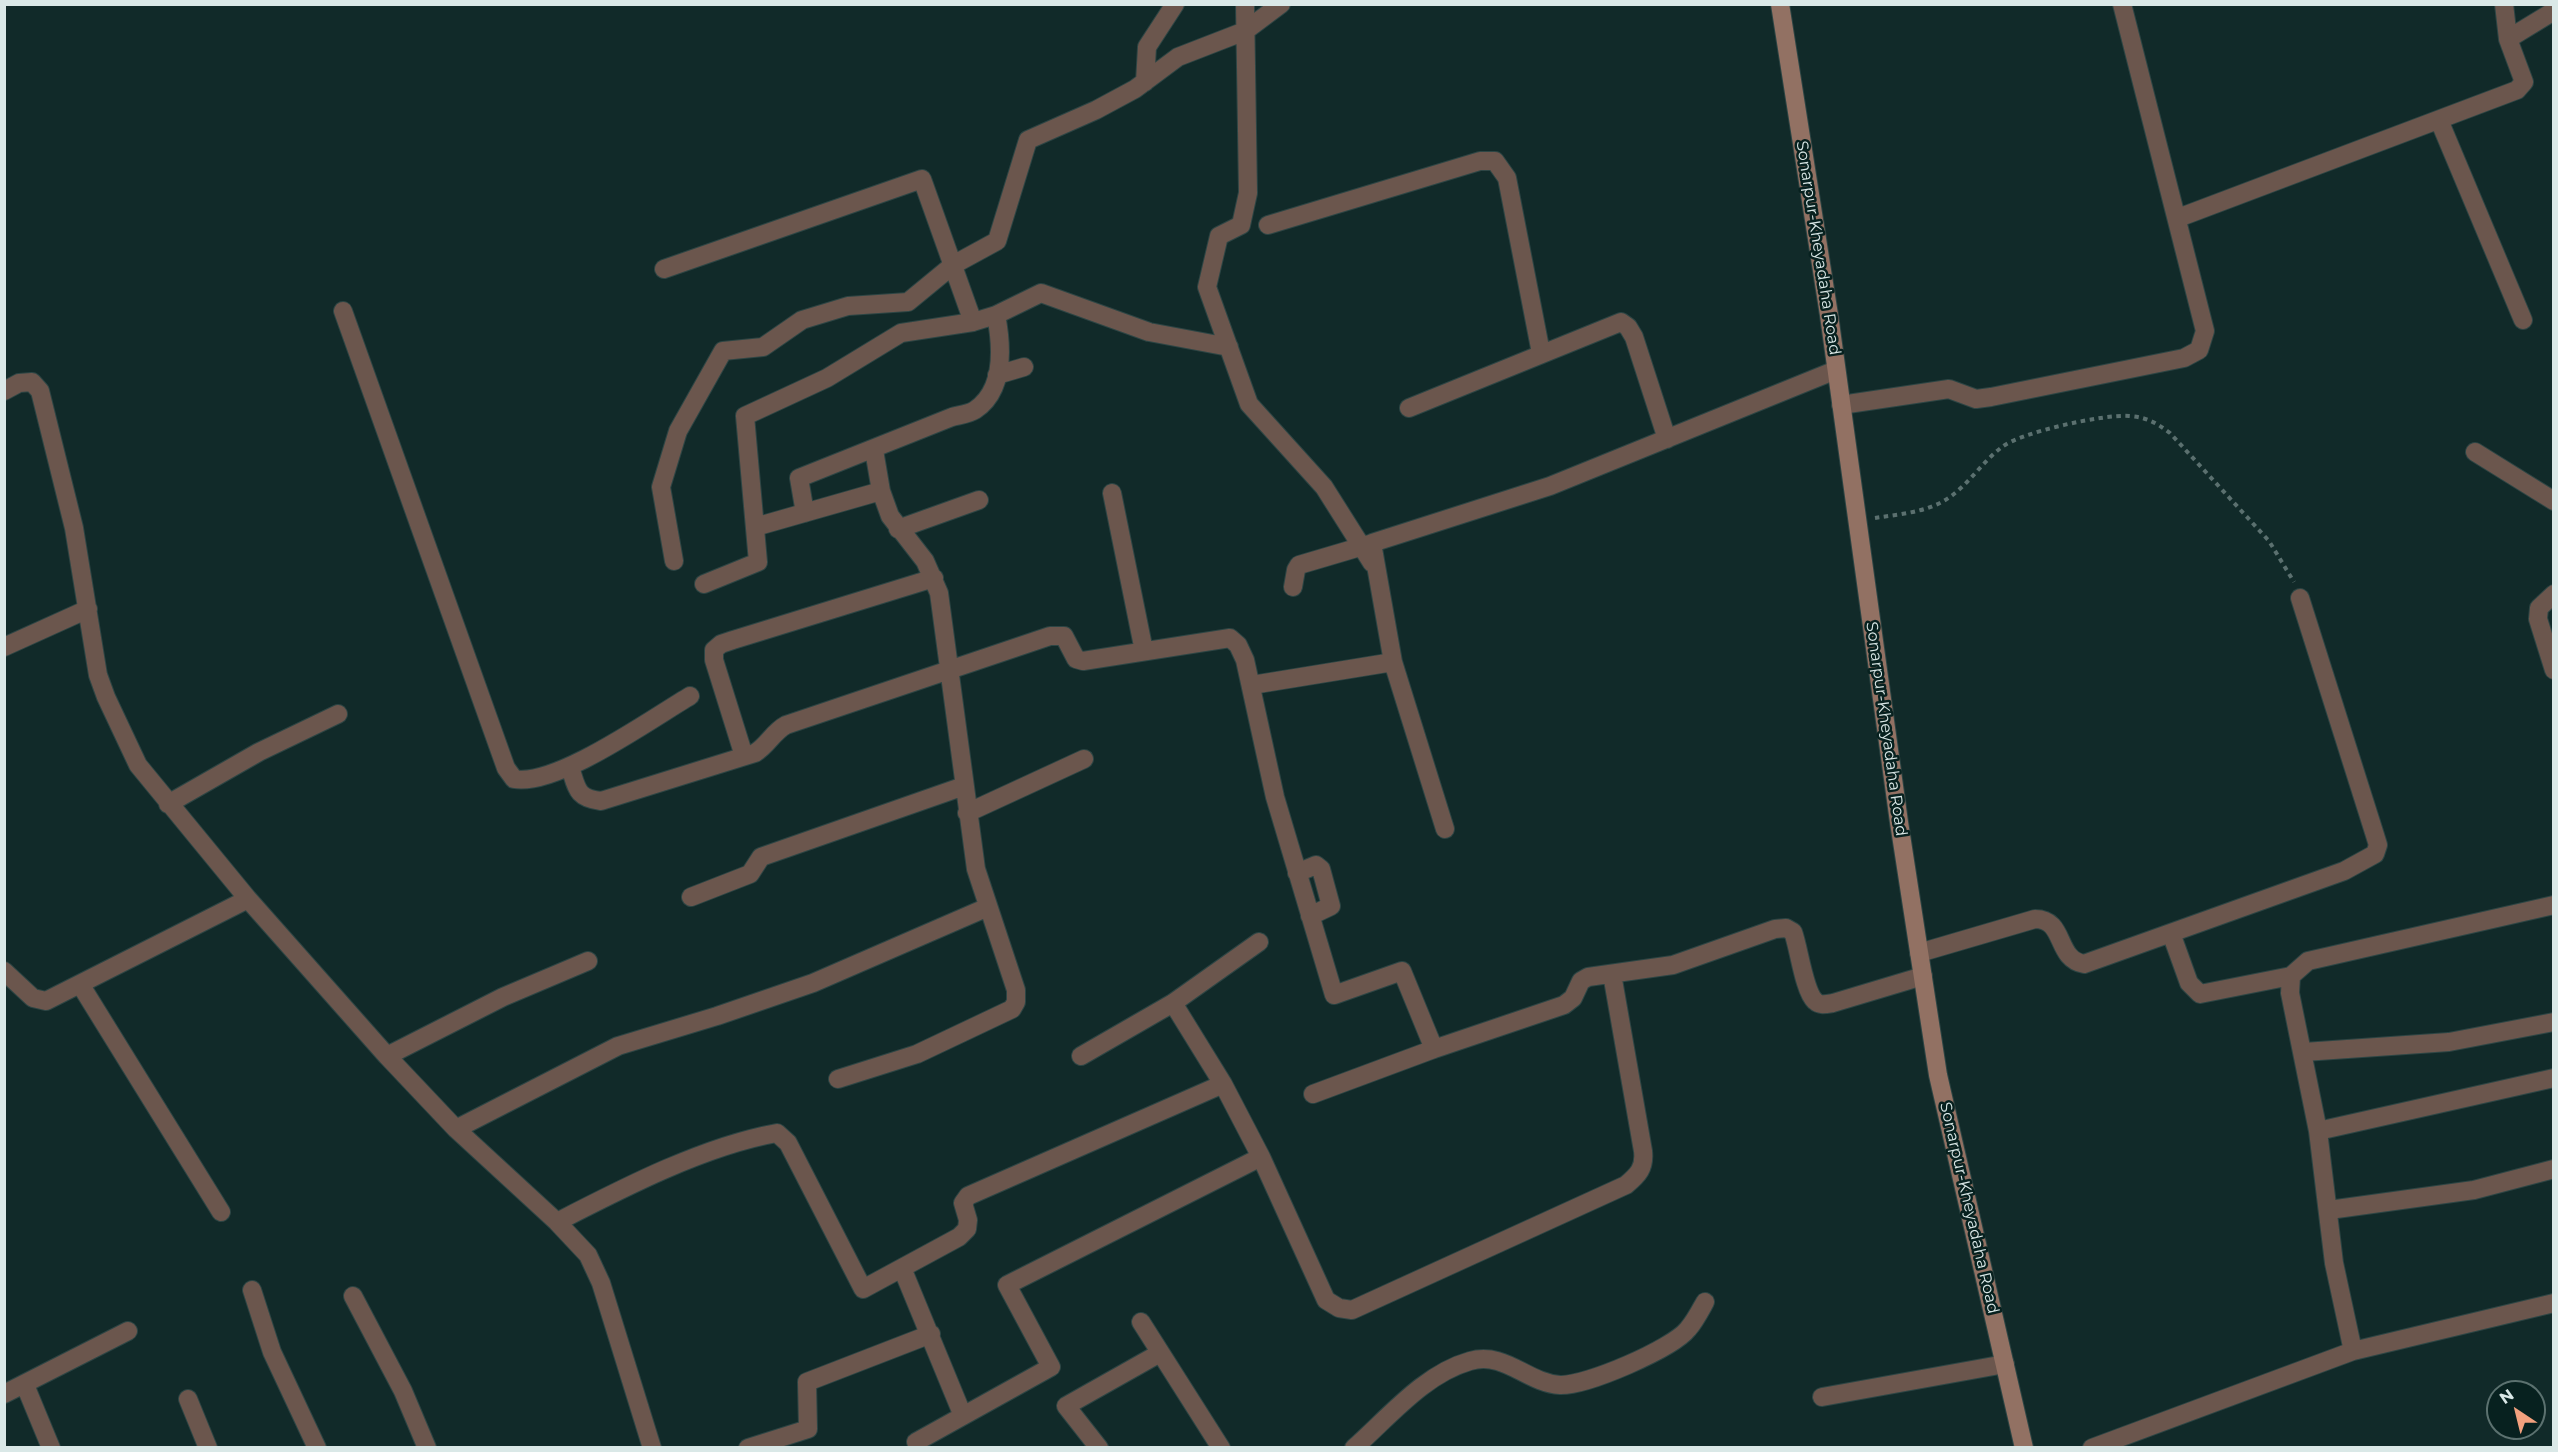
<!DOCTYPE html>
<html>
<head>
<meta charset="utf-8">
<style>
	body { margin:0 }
	#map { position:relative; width:2558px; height:1452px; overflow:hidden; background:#112a29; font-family:Montserrat,sans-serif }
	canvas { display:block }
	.frame { position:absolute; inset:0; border:6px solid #dae8e7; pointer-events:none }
	.north { position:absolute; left:2486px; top:1380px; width:60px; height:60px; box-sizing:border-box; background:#07211f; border:2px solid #5b716f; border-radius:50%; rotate:325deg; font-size:16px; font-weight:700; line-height:24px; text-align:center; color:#dae8e7 }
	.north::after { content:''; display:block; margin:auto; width:21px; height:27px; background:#f2a17e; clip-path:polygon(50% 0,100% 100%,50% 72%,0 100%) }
</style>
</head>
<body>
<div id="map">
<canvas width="2558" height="1452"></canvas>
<div class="frame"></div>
<div class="north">N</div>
</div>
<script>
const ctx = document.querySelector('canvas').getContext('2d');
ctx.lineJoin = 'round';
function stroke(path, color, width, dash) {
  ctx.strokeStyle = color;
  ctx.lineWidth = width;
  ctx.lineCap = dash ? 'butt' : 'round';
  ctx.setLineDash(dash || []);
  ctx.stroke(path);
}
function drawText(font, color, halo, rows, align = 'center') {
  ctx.font = font + ' Montserrat,sans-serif';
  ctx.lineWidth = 5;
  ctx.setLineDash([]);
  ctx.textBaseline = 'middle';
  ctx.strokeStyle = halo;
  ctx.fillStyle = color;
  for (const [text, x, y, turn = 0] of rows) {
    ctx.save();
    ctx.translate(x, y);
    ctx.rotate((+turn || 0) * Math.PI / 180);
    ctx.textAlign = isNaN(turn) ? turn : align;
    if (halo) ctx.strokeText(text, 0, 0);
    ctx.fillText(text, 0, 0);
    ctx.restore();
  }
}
const street = new Path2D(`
	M1245,4l3,189 -7,32 -22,11 -12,51 42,117 75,83 48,76
	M2508,39l46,-28
	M1145,82l2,-35 28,-43
	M2439,120l84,200
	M2178,218l339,-128 7,-8 -16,-43 -4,-35
	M1268,225l212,-64h15l12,17 34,175
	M664,269l258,-90 51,143
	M343,311l163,457 8,11c42,8 137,-60 176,-83
	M996,315l45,-22 108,39 80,15
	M997,375l27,-8
	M4,391l15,-8 13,-1 8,9 34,137 24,147 8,22 32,68 110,134 139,157 69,73 101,93 31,33 13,28 51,165
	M1841,405l108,-16 27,10 15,-2 193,-39 15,-8 6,-19 -83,-327
	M1409,408l212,-86 7,5 6,10 33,102
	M2475,452l79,49
	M1112,493l32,158
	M755,527l126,-36 -7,-41
	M898,529l81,-29
	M674,561l-13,-74 17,-56 45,-80 40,-4 39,-27 46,-14 60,-4 45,-37 44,-24 31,-101 68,-30 39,-21 43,-32 67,-26 36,-27
	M704,584l54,-22 -13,-146 82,-38 74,-45 72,-11 23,-7c6,31 9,75 -21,95 -6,4 -16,5 -23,7l-153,61 6,35
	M1293,587l3,-17 3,-5 71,-21
	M2554,594l-15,14 -1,11 16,51
	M4,647l84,-38
	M1252,685l141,-23
	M744,756l-30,-96v-10l7,-6 12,-4 201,-62
	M570,767c7,21 6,31 31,34l154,-48c13,-8 18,-21 31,-28l264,-89h14l12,23 7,2 147,-23 8,7 7,15 30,137 59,198 68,-24 32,78 130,-44 9,-7 8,-17 7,-4 85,-12 102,-36 11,-1 7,4c6,16 11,59 22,69 5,5 12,3 18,2l90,-27
	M168,804l91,-52 79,-38
	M967,813l117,-54
	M1445,829l-52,-167 -21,-119 178,-57 286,-116
	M1297,873l19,-8 5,4 10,37 -21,10
	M691,897l59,-23 11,-17 203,-71
	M2171,933l18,50 11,11 91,-18
	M1919,953l116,-34c31,0 20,40 49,45l260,-93 31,-17 3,-9 -4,-13 -74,-234
	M4,971l29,27 13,3 202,-102
	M80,984l141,228
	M1173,1003l50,81 38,73 65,143 13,8 13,2 274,-125c12,-10 19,-17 17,-34l-31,-177
	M2304,1052l145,-10 105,-20
	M387,1056l116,-59 85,-36
	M1081,1056l92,-53 86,-61
	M838,1079l79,-25 95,-45 4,-7v-12l-40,-121 -37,-276 -14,-32 -35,-45 -9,-25
	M1313,1094l121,-45
	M456,1129l162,-83 99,-30 96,-33 175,-76
	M2318,1131l236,-53
	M2329,1210l145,-20 80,-21
	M557,1222c66,-34 147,-76 220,-89l11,10 75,146 96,-52 8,-8 1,-9 -5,-17 5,-7 255,-112
	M902,1268l61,148
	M252,1290l20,62 45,96
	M353,1296l50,95 24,57
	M1141,1322l80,126
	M2353,1351l-19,-88 -16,-132 -28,-138 1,-17 17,-15 246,-56
	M25,1385l26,63
	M4,1394l124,-63
	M1822,1397l183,-33
	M188,1399l20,49
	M916,1442l135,-75 -44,-82 254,-128
	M748,1448l60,-19 -1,-47 124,-48
	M1099,1448l-33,-42 94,-53
	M1354,1448c35,-31 70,-74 116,-87 35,-10 57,22 90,24 26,1 112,-36 128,-56 7,-8 12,-18 17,-27
	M2092,1448l261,-97 201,-48`);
const secondary = new Path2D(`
	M1780,4l49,311 70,507 39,253 86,373`);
stroke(street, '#2d4544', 20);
stroke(secondary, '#2d4544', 20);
stroke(new Path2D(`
	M1875,518c19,-3 41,-5 58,-12 30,-11 45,-41 69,-59 19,-15 102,-33 127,-31 17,1 28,7 41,17l99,108 25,41`), '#5b706f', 4, [4.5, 4.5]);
stroke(street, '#6b564d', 18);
stroke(secondary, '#927163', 18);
drawText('16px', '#dae8e7', '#07211f', [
	["Sonarpur-Kheyadaha Road",1818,248,81],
	["Sonarpur-Kheyadaha Road",1886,729,82],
	["Sonarpur-Kheyadaha Road",1969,1208,77]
]);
</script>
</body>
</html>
